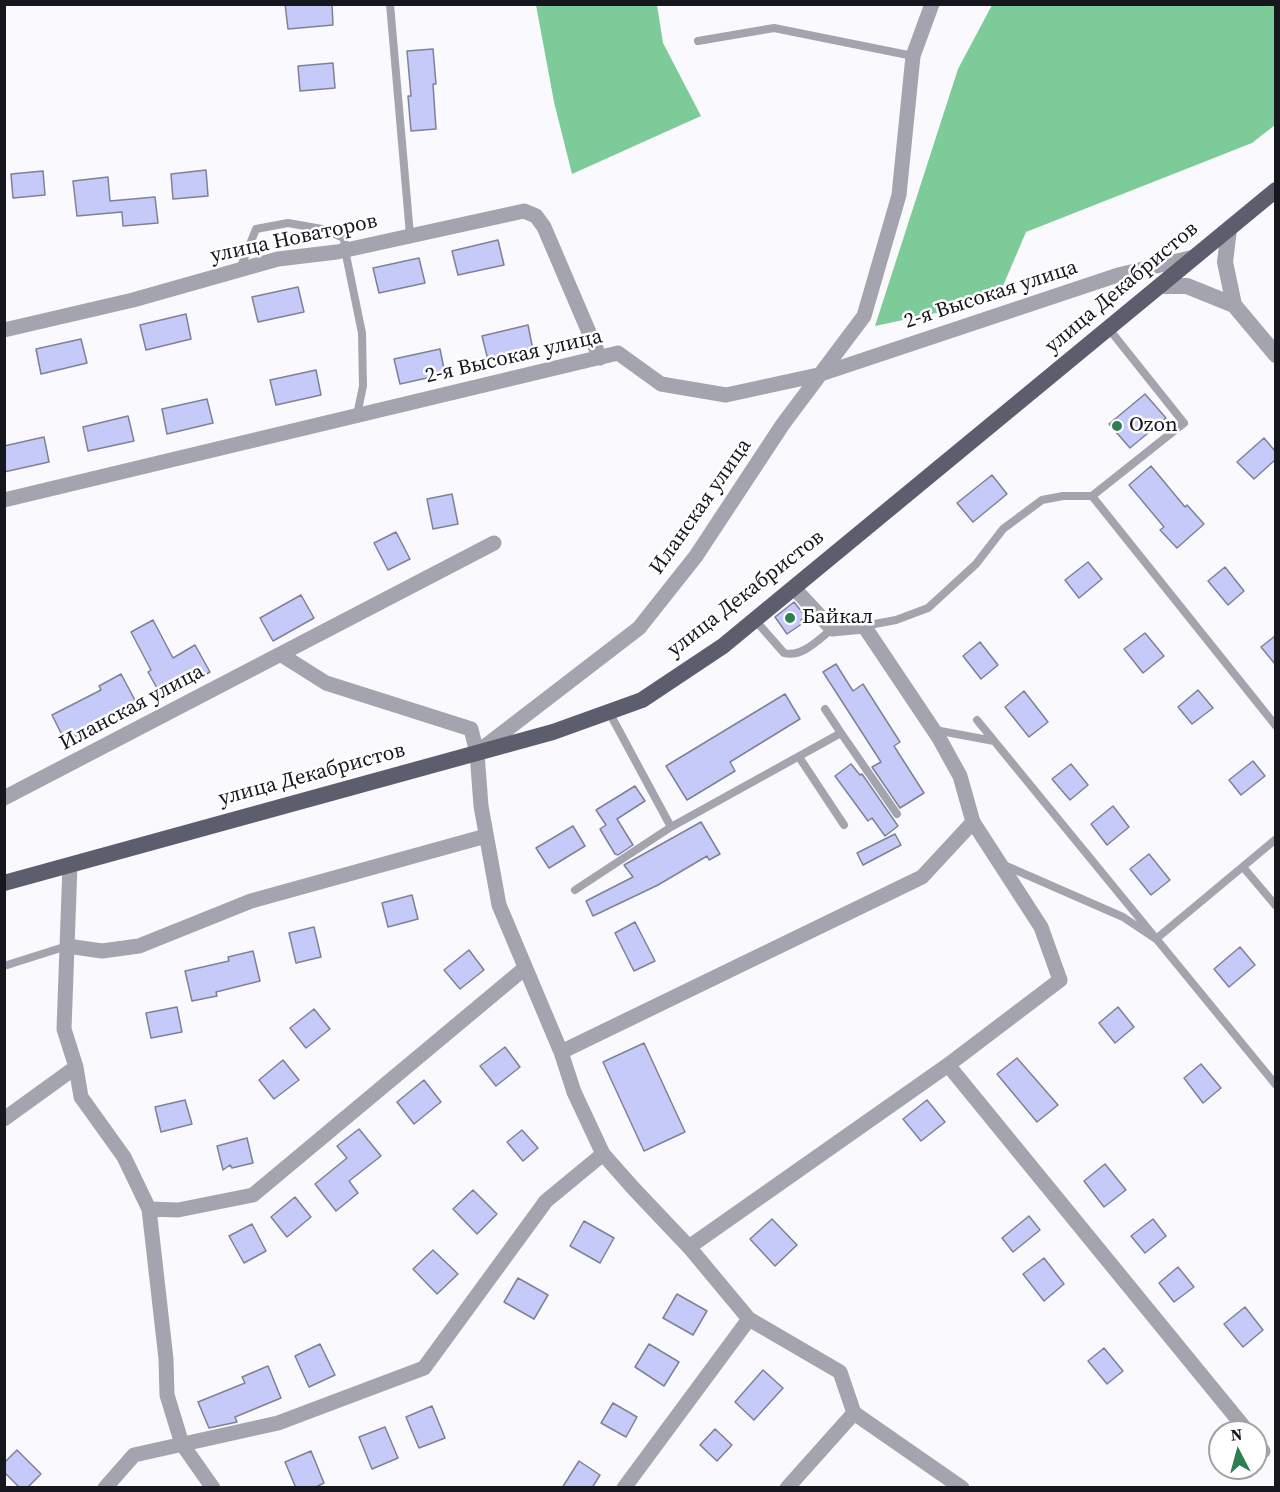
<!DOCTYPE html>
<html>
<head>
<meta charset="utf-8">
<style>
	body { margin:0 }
	#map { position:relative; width:1280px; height:1492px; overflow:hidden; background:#f9f9fe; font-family:"Source Serif 4",serif }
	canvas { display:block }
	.frame { position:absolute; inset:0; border:6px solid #15161e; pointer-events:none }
	.north { position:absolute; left:1208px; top:1420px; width:60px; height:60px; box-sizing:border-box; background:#fff; border:2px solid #a1a2a5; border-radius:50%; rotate:354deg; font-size:16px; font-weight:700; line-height:24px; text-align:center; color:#15161e }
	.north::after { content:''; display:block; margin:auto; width:21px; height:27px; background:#2e8052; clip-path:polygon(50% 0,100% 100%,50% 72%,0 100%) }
</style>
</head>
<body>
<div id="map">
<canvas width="1280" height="1492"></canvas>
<div class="frame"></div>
<div class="north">N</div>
</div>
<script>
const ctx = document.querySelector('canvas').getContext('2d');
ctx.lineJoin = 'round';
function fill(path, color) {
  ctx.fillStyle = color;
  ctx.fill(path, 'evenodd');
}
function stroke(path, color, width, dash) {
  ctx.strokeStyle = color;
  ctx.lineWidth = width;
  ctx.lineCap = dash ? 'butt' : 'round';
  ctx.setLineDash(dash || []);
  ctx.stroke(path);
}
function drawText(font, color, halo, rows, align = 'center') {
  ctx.font = font + ' "Source Serif 4",serif';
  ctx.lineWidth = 5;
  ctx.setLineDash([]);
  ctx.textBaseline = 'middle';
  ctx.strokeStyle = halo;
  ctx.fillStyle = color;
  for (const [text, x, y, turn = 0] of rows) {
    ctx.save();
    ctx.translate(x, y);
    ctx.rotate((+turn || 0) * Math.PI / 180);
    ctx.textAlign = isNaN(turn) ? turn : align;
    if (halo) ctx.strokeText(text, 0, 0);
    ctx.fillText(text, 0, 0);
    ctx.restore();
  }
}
fill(new Path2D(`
	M536,5h121l6,38 38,73 -129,58 -18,-72z
	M992,5h283v120l-23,18 -226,89 -29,68 -122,26 83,-257z`), '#7dcb99');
const building = new Path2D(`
	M285,4h47l1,21 -45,4z
	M433,49l3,35h-3l3,45 -25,2 -3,-35h3l-4,-45z
	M333,63l2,25 -35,3 -2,-25z
	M206,170l2,26 -35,3 -2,-25z
	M43,171l2,24 -32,3 -2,-24z
	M108,177l2,24 45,-4 3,26 -35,3 -1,-14 -45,4 -4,-35z
	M498,240l6,25 -46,10 -6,-24z
	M419,258l6,25 -46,10 -6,-25z
	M298,287l6,25 -46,10 -6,-25z
	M186,314l5,25 -45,11 -6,-25z
	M528,325l5,25 -45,10 -6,-24z
	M81,339l6,24 -46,11 -5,-25z
	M440,349l5,25 -45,10 -6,-25z
	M316,370l5,25 -45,10 -6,-25z
	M1145,394l21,24 -36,30 -21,-24z
	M207,399l6,24 -46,11 -5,-25z
	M128,416l6,25 -46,10 -5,-24z
	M44,437l5,25 -45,10v-26z
	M1264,438l11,13v9l-21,19 -17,-17z
	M1151,466l34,41 2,-2 17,19 -27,24 -17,-18 4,-3 -35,-42z
	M992,475l15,19 -34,28 -16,-19z
	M452,494l6,30 -25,5 -6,-30z
	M396,532l14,27 -22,11 -14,-27z
	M1088,562l14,17 -23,19 -14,-18z
	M1225,567l19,24 -16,14 -20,-24z
	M301,595l13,23 -41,23 -13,-23z
	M794,602l12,15 -5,3 2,3 -16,11 -12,-17z
	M153,620l20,38 22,-13 15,27 -47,27 -15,-27 3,-2 -20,-38z
	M1145,633l19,23 -21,17 -19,-24z
	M1275,636v28l-14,-17z
	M980,642l18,23 -17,14 -18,-23z
	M836,664l17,27 10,-7 37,58 -6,4 30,47 -24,15 -28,-41 9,-5 -58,-90z
	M121,674l15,28 -35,17 2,4 -38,18 -13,-26 49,-25 -2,-4z
	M1198,690l15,18 -21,16 -14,-17z
	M1024,691l24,31 -19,15 -24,-30z
	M785,694l15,25 -70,43 5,9 -48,29 -21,-34z
	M1253,761l12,15 -24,19 -12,-15z
	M851,764l9,11 2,-1 36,52 -13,10 -13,-18 -4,3 -33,-45z
	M1071,764l17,21 -18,15 -18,-21z
	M635,786l10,15 -28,18 16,26 -15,10 -3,-1 -15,-25 6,-4 -10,-15z
	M1113,806l16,21 -22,18 -16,-21z
	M701,822l19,32 -11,6 -2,-4 -49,29 -65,31 -7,-15 47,-24 -9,-12z
	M573,826l12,20 -36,22 -13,-20z
	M895,834l6,11 -38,20 -6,-12z
	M1149,854l21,26 -19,15 -21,-26z
	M412,895l6,24 -30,8 -6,-24z
	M635,922l20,39 -21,10 -19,-38z
	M314,927l7,30 -25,6 -7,-30z
	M1240,947l15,18 -26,22 -15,-18z
	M469,950l15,20 -24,19 -16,-19z
	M253,951l7,30 -44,11 1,4 -25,5 -7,-30 44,-10 -1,-4z
	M177,1007l5,25 -31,6 -5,-25z
	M1118,1007l16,20 -19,16 -16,-20z
	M314,1009l16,20 -24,19 -16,-20z
	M644,1043l41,89 -41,19 -41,-89z
	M505,1047l15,20 -24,19 -16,-20z
	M1017,1058l41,47 -21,17 -40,-48z
	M283,1060l16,20 -25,19 -15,-19z
	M1201,1064l20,24 -18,15 -19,-25z
	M424,1080l17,22 -27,22 -17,-22z
	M185,1100l7,24 -31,8 -6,-25z
	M927,1100l18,22 -24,19 -18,-22z
	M359,1129l22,27 -32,25 9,12 -22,18 -21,-27 32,-26 -10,-12z
	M522,1130l16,18 -15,13 -16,-19z
	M247,1138l6,25 -21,5 -2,-3 -7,5 -6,-24z
	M1105,1164l21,26 -22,17 -20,-26z
	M473,1190l24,24 -20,20 -24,-25z
	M295,1197l16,20 -24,20 -16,-20z
	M1029,1216l11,14 -27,22 -11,-14z
	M772,1219l25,26 -22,21 -25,-27z
	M1153,1219l13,17 -21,17 -14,-17z
	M584,1221l30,17 -14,25 -30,-17z
	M252,1224l14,27 -22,12 -15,-27z
	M433,1250l25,24 -21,20 -24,-25z
	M1044,1258l20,26 -20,17 -21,-27z
	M1178,1267l16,20 -20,15 -15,-19z
	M518,1278l30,17 -14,24 -30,-17z
	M677,1294l30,17 -14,24 -30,-17z
	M1245,1307l18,23 -20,17 -19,-23z
	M320,1344l15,31 -26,12 -14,-31z
	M649,1344l30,18 -15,24 -29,-19z
	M1104,1348l19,23 -16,13 -19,-23z
	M268,1366l13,32 -46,19 2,5 -28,6 -11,-26 47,-19 -3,-6z
	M763,1370l20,18 -29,32 -19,-18z
	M613,1403l24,14 -11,20 -25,-14z
	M432,1406l13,32 -26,10 -13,-31z
	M385,1427l13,31 -26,11 -13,-32z
	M715,1429l17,16 -15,16 -17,-16z
	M17,1450l24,24 -14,14h-7l-16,-16v-9z
	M311,1451l13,32 -10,5h-18l-11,-26z
	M579,1461l21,14 -8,13h-30z`);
fill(building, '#c6caf8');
stroke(building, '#7f8196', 1.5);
stroke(new Path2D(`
	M390,4l20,231
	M698,41l76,-13 139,28
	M240,269l16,-40 32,-6 34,6 22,9 1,12 17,83 1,53 -6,29
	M1092,496l184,230
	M755,620l29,33c18,5 35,-14 48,-24
	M864,626l32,-6 32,-12 48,-44 27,-35 39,-29 21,-4h29l92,-73 -75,-94
	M825,709l16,24
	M609,712l62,115 170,-94 56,81
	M977,720l299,365
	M935,730l59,11
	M799,757l45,68
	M1004,865l119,52 33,22 120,-100
	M1243,867l33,39
	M575,890l96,-63
	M4,966l63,-20`), '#a3a4ae', 8);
stroke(new Path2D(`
	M4,330l129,-30 145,-41 59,-7 187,-41 12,5 8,11 56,131
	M4,500l614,-147 43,31 65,11 92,-20 300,-100 76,-18
	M794,588l38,41 32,-3 75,112 21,38 13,46
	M280,654l46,29 145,46 6,24 4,53 18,99 62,147 13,40 29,62 31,35 55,58 60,72 91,53 14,41 -67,75
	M479,751l160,-123 57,-72 87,-132 81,-108 35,-121 14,-139 19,-52
	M4,798l490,-255
	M70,865l-6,164 12,38 5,30 43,60 25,52 29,1 75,-15 272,-227
	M67,946l35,5 37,-5 112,-45 235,-65
	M561,1052l361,-175 51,-55 68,105 19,53 -112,85 -259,182
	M948,1065l300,367
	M4,1119l72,-52
	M149,1209l17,150 1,36 15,49 31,44
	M854,1413l108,75
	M1256,1442l7,9
	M105,1488l29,-33 144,-32 146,-55 122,-167 57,-47
	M624,1488l125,-169`), '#a3a4ae', 15);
stroke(new Path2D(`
	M1229,229l-4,33 9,43 42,50
	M1160,286h27l47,19`), '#a3a4ae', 16);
stroke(new Path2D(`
	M4,883l549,-151 89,-32 81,-54 553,-456`), '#5c5e6e', 16);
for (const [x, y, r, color] of [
	[1117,426,6,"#2e8052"],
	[790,618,6,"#2e8052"]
]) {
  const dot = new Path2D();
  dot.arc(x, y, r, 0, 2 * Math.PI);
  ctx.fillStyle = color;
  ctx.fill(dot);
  stroke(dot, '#fff', 2);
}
drawText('21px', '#15161e', '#fff', [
	["улица Новаторов",294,239,-12],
	["улица Декабристов",1122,288,-40],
	["2-я Высокая улица",991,295,-18],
	["2-я Высокая улица",514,357,-13],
	["Иланская улица",701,507,-55],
	["улица Декабристов",746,594,-38],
	["Иланская улица",132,708,-28],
	["улица Декабристов",312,775,-15]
]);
drawText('21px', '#15161e', '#fff', [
	["Ozon",1129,426],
	["Байкал",802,618]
], 'left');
</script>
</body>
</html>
